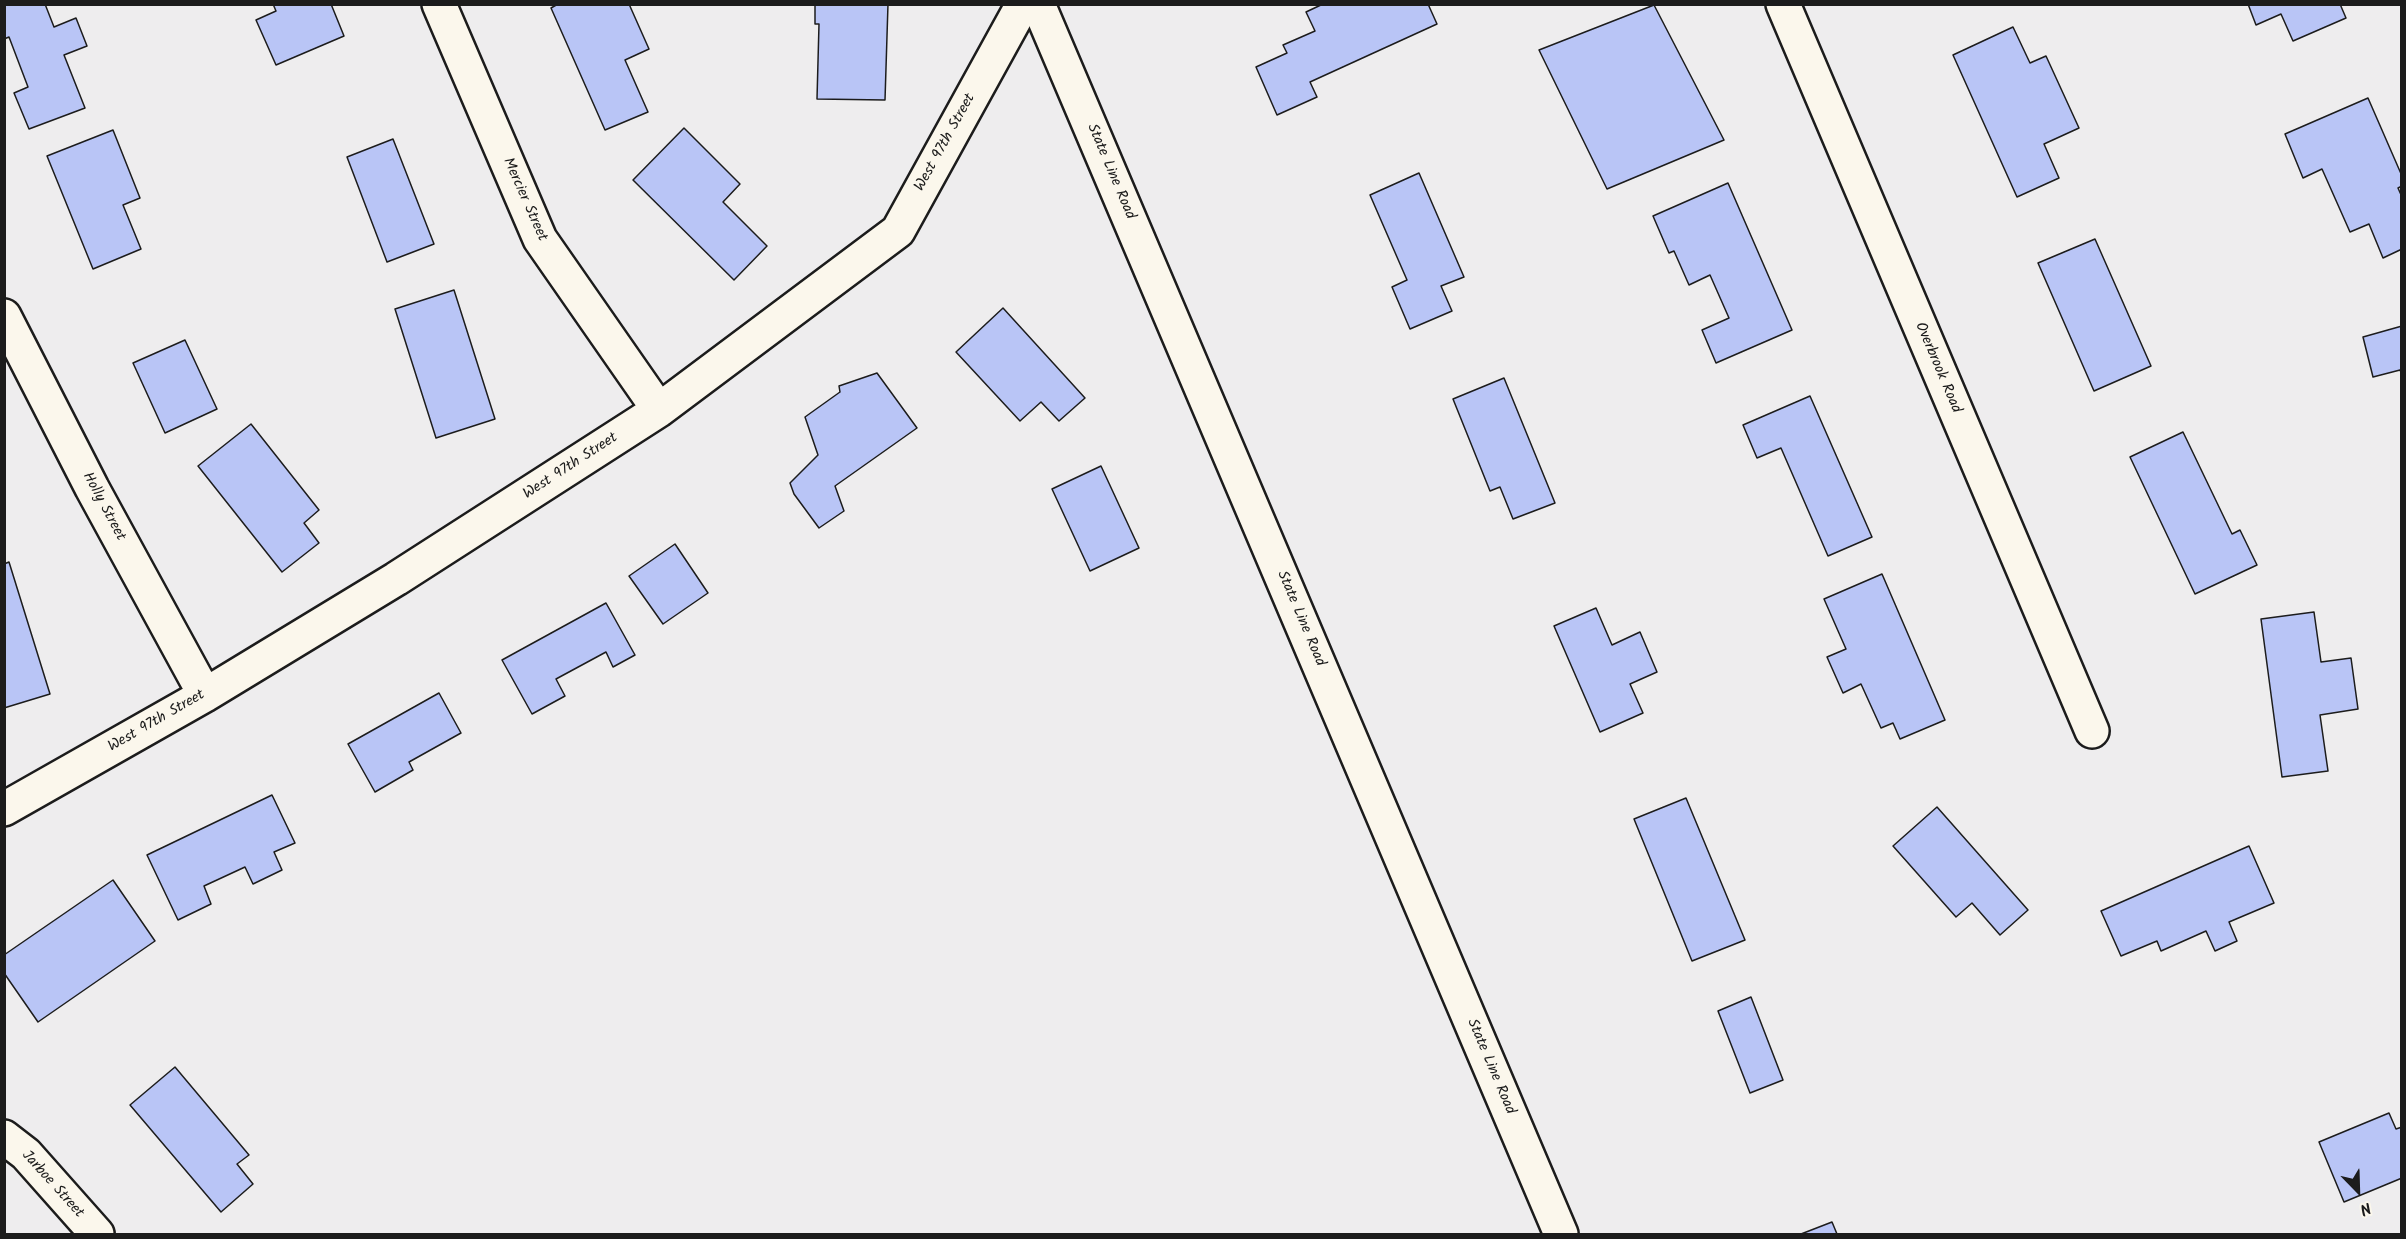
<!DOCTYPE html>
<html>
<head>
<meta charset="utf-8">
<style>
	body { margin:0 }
	#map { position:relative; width:2406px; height:1239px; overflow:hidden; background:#eeedee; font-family:Kalam,sans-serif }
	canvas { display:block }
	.frame { position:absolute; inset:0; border:6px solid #1c1c1c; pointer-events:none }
	.north { position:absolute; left:2328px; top:1161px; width:60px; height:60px; -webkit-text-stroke:4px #fbf7ec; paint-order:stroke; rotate:157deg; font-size:16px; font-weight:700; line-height:24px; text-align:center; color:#1c1c1c }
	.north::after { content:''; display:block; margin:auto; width:21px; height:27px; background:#1c1c1c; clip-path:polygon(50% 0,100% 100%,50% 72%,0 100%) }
</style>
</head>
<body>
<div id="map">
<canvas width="2406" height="1239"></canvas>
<div class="frame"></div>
<div class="north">N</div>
</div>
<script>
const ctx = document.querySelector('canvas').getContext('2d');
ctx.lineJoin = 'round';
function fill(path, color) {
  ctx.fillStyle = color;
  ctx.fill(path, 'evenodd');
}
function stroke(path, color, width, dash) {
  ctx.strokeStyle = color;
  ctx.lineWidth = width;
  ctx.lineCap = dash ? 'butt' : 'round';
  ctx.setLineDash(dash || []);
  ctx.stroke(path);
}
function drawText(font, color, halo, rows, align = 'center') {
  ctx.font = font + ' Kalam,sans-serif';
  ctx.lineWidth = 5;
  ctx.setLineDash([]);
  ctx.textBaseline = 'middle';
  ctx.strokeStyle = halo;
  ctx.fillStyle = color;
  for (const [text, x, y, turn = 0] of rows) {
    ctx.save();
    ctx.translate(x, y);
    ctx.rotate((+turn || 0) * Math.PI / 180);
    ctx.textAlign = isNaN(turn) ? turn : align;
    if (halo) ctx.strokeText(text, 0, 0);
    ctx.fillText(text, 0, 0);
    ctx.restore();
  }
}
const building = new Path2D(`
	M4,4h41l9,23 22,-9 11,28 -23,9 21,53 -56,21 -15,-36 14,-6 -19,-50 -5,2z
	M273,4h58l13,32 -68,29 -20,-45 20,-9z
	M558,4h71l20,45 -24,11 23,52 -43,18 -54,-122z
	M815,4h73l-3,96 -68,-1 2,-75h-4z
	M1323,4h105l9,20 -127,58 7,15 -40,18 -21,-48 31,-14 -4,-8 32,-14 -9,-19z
	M2248,4h92l6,14 -53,23 -12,-27 -25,11z
	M1654,5l70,135 -117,49 -68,-139z
	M2013,27l17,36 16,-7 33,72 -35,16 15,34 -42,19 -64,-142z
	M2368,98l34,78v10l-4,2 4,9v52l-19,9 -14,-34 -19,8 -28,-63 -19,9 -18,-44z
	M684,128l56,56 -17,18 44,44 -33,34 -101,-100z
	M113,130l27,68 -17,7 18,44 -48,20 -46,-113z
	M393,139l41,105 -47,18 -40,-105z
	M1419,173l45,104 -23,9 11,25 -42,18 -18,-42 15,-7 -37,-85z
	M1728,183l64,147 -76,33 -14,-33 27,-12 -19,-43 -21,10 -15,-34 -5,2 -16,-37z
	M2095,239l56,127 -57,25 -56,-128z
	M454,290l41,129 -59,19 -41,-129z
	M1003,308l82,90 -26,23 -18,-19 -21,19 -64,-69z
	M2402,326v49l-2,-5 -27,7 -10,-40z
	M185,340l32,69 -52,24 -32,-70z
	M877,373l40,55 -82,58 9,25 -25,17 -25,-34 -4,-11 28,-28 -13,-38 35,-25 -1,-6z
	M1504,378l51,125 -42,16 -13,-32 -10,4 -37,-92z
	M1810,396l62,141 -44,19 -47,-108 -24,10 -14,-33z
	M251,424l68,86 -15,13 15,20 -37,29 -84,-106z
	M2183,432l49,102 8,-4 17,35 -62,29 -65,-137z
	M1101,466l38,82 -49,23 -38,-82z
	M675,544l33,49 -45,31 -34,-48z
	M9,562l41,132 -46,14v-144z
	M1882,574l63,146 -45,19 -7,-16 -12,5 -20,-44 -18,9 -16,-36 19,-8 -22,-50z
	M606,603l29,52 -22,12 -7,-15 -50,27 9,17 -33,18 -30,-54z
	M1596,608l16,37 28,-13 17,40 -27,12 13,29 -43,19 -46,-106z
	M2314,612l7,50 30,-4 7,51 -38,6 8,56 -46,6 -21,-158z
	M439,693l22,40 -52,29 4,8 -38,22 -27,-48z
	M272,795l23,48 -21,9 8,18 -29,14 -8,-17 -41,19 7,18 -33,16 -31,-65z
	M1686,798l59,142 -53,21 -58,-142z
	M1937,807l91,103 -28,25 -28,-32 -16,14 -63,-71z
	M2249,846l25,57 -45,19 8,19 -22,10 -9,-20 -45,20 -4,-10 -36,15 -20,-45z
	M113,880l42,61 -117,81 -34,-49v-18z
	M1751,997l32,83 -33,13 -32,-82z
	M175,1067l74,88 -12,9 16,20 -32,28 -91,-107z
	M2389,1113l7,16 6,-2v51l-58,24 -25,-60z
	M1832,1222l5,12h-36z`);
fill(building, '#b9c5f6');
stroke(building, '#1c1c1c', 1.5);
const minor = new Path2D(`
	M439,4l101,235 119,171
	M1783,4l309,727
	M4,316l88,172 113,207
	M4,809l201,-114 191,-116 263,-169 239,-179 125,-227
	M4,1137l22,17 71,80`);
const secondary = new Path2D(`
	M1038,4l523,1230`);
stroke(minor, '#1c1c1c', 38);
stroke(secondary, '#1c1c1c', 38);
stroke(minor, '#fbf7ec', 33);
stroke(secondary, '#fbf7ec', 33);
drawText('15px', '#1c1c1c', '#fbf7ec', [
	["West 97th Street",946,143,-61],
	["State Line Road",1110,172,67],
	["Mercier Street",524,200,66],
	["Overbrook Road",1937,368,67],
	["West 97th Street",571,467,-33],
	["Holly Street",103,507,62],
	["State Line Road",1300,619,67],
	["West 97th Street",157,722,-30],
	["State Line Road",1490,1067,67],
	["Jarboe Street",52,1185,48]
]);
</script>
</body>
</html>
